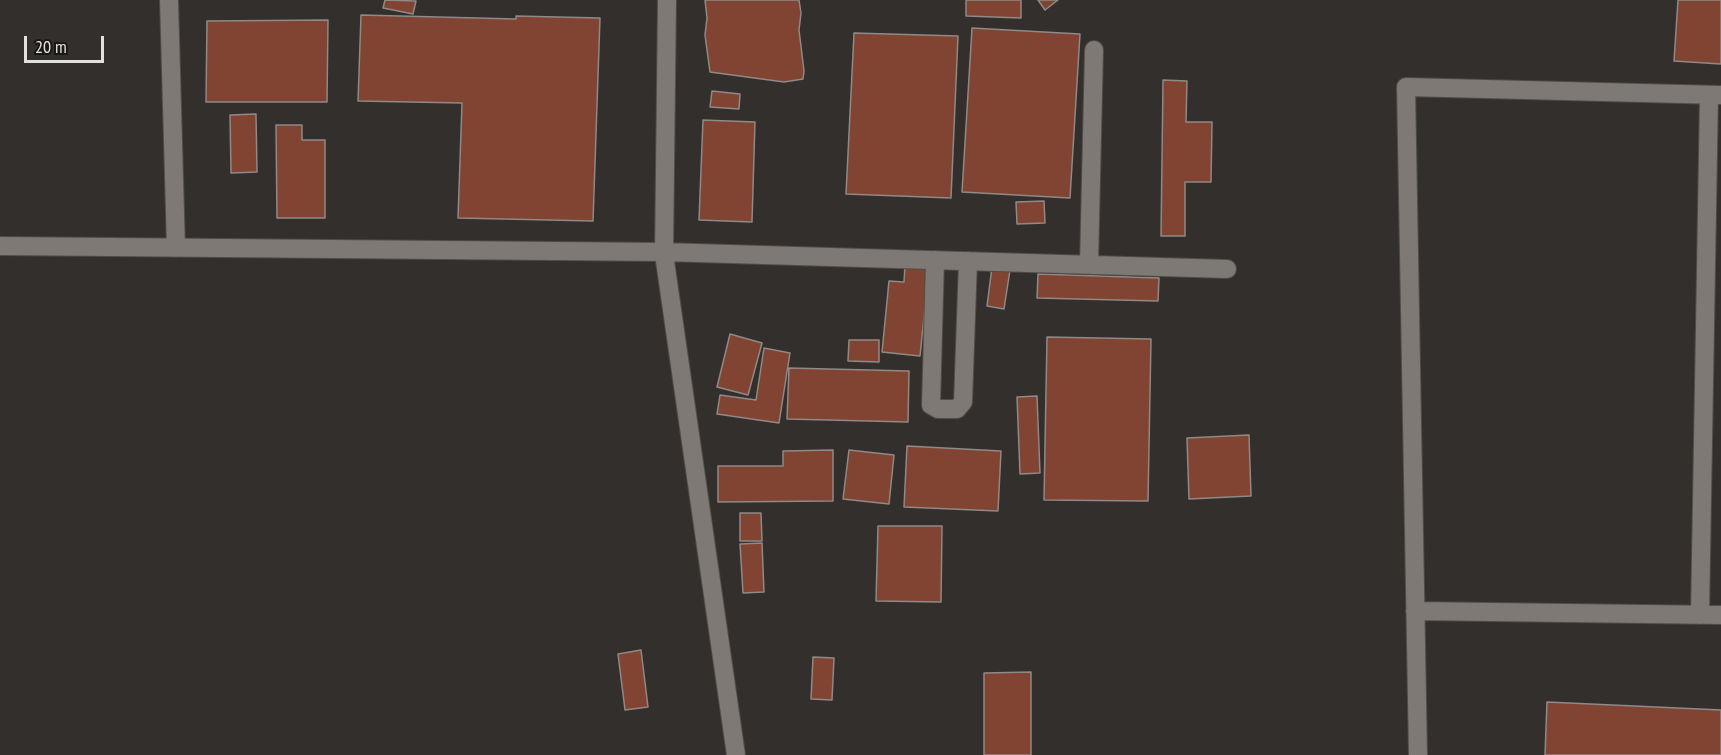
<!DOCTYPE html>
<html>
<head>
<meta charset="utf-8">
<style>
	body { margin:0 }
	#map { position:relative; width:1721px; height:755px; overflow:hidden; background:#332f2c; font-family:"PT Sans Narrow",sans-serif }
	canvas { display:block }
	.scale { position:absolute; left:24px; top:36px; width:80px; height:27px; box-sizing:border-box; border:3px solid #e3e1df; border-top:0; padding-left:8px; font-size:18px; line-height:21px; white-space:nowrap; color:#e3e1df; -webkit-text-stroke:4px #1a1816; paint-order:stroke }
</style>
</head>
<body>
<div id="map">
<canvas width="1721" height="755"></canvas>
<div class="scale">20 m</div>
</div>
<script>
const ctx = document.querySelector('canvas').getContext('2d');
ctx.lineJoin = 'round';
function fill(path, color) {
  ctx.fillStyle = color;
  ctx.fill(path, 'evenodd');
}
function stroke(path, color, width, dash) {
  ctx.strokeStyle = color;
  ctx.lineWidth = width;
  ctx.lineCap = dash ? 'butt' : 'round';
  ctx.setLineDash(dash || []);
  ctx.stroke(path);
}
const building = new Path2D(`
	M385,0l31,1 -3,13 -30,-6z
	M705,0h94l2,13 -2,17 5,41 -1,8 -19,3 -74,-10 -5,-37 2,-17z
	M966,0h55v18l-55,-2z
	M1038,0h20l-13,10z
	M1678,0h43v64l-47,-3z
	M361,15l155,4v-3l84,2 -7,203 -135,-3 4,-115 -104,-2z
	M328,20l-1,82h-121l1,-81z
	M972,28l108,6 -10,164 -108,-6z
	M854,33l104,3 -7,162 -105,-4z
	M1163,80l24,1 -1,41h26l-1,60h-26v54h-24z
	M712,91l28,3 -1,15 -29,-2z
	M256,114l1,58 -26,1 -1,-58z
	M703,120l52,2 -3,100 -53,-2z
	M276,125h26v15h23v78h-48z
	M1044,201l1,22 -28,1 -1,-22z
	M905,265l24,3 -9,88 -38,-4 7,-71 15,1z
	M992,267l18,3 -6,39 -17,-3z
	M1038,274l121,4 -1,23 -121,-3z
	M730,334l32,9 -14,52 -31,-8z
	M1047,337l104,2 -3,162 -104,-1z
	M849,340h30v22l-31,-1z
	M764,348l26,5 -11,70 -62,-9 3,-19 36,5z
	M789,368l120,3 -1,51 -121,-3z
	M1037,396l3,77 -20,1 -3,-77z
	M1249,435l2,61 -62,3 -2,-61z
	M907,446l94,5 -3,60 -94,-4z
	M833,450v51l-115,1v-36h65v-15z
	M849,450l45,5 -5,49 -46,-5z
	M740,513h21l1,28h-22z
	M878,526h64l-1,76 -65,-1z
	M762,543l2,49 -21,1 -3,-49z
	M641,650l7,57 -23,3 -7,-56z
	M813,657l21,1 -2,42 -21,-1z
	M1031,672v83h-47v-82z
	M1547,702l174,8v45h-176z`);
fill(building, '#824432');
stroke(building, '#8f8987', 1.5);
const minor = new Path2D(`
	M169,0l7,248
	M667,0l-3,254 72,501
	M0,246l664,6 563,17
	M935,260l-4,145 7,4h19l6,-7 5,-141
	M1089,265l5,-215
	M1415,611l306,4
	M1700,615l9,-520
	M1418,755l-12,-668 315,8`);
stroke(minor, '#4f4c49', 20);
stroke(minor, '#7e7975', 18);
</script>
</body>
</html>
